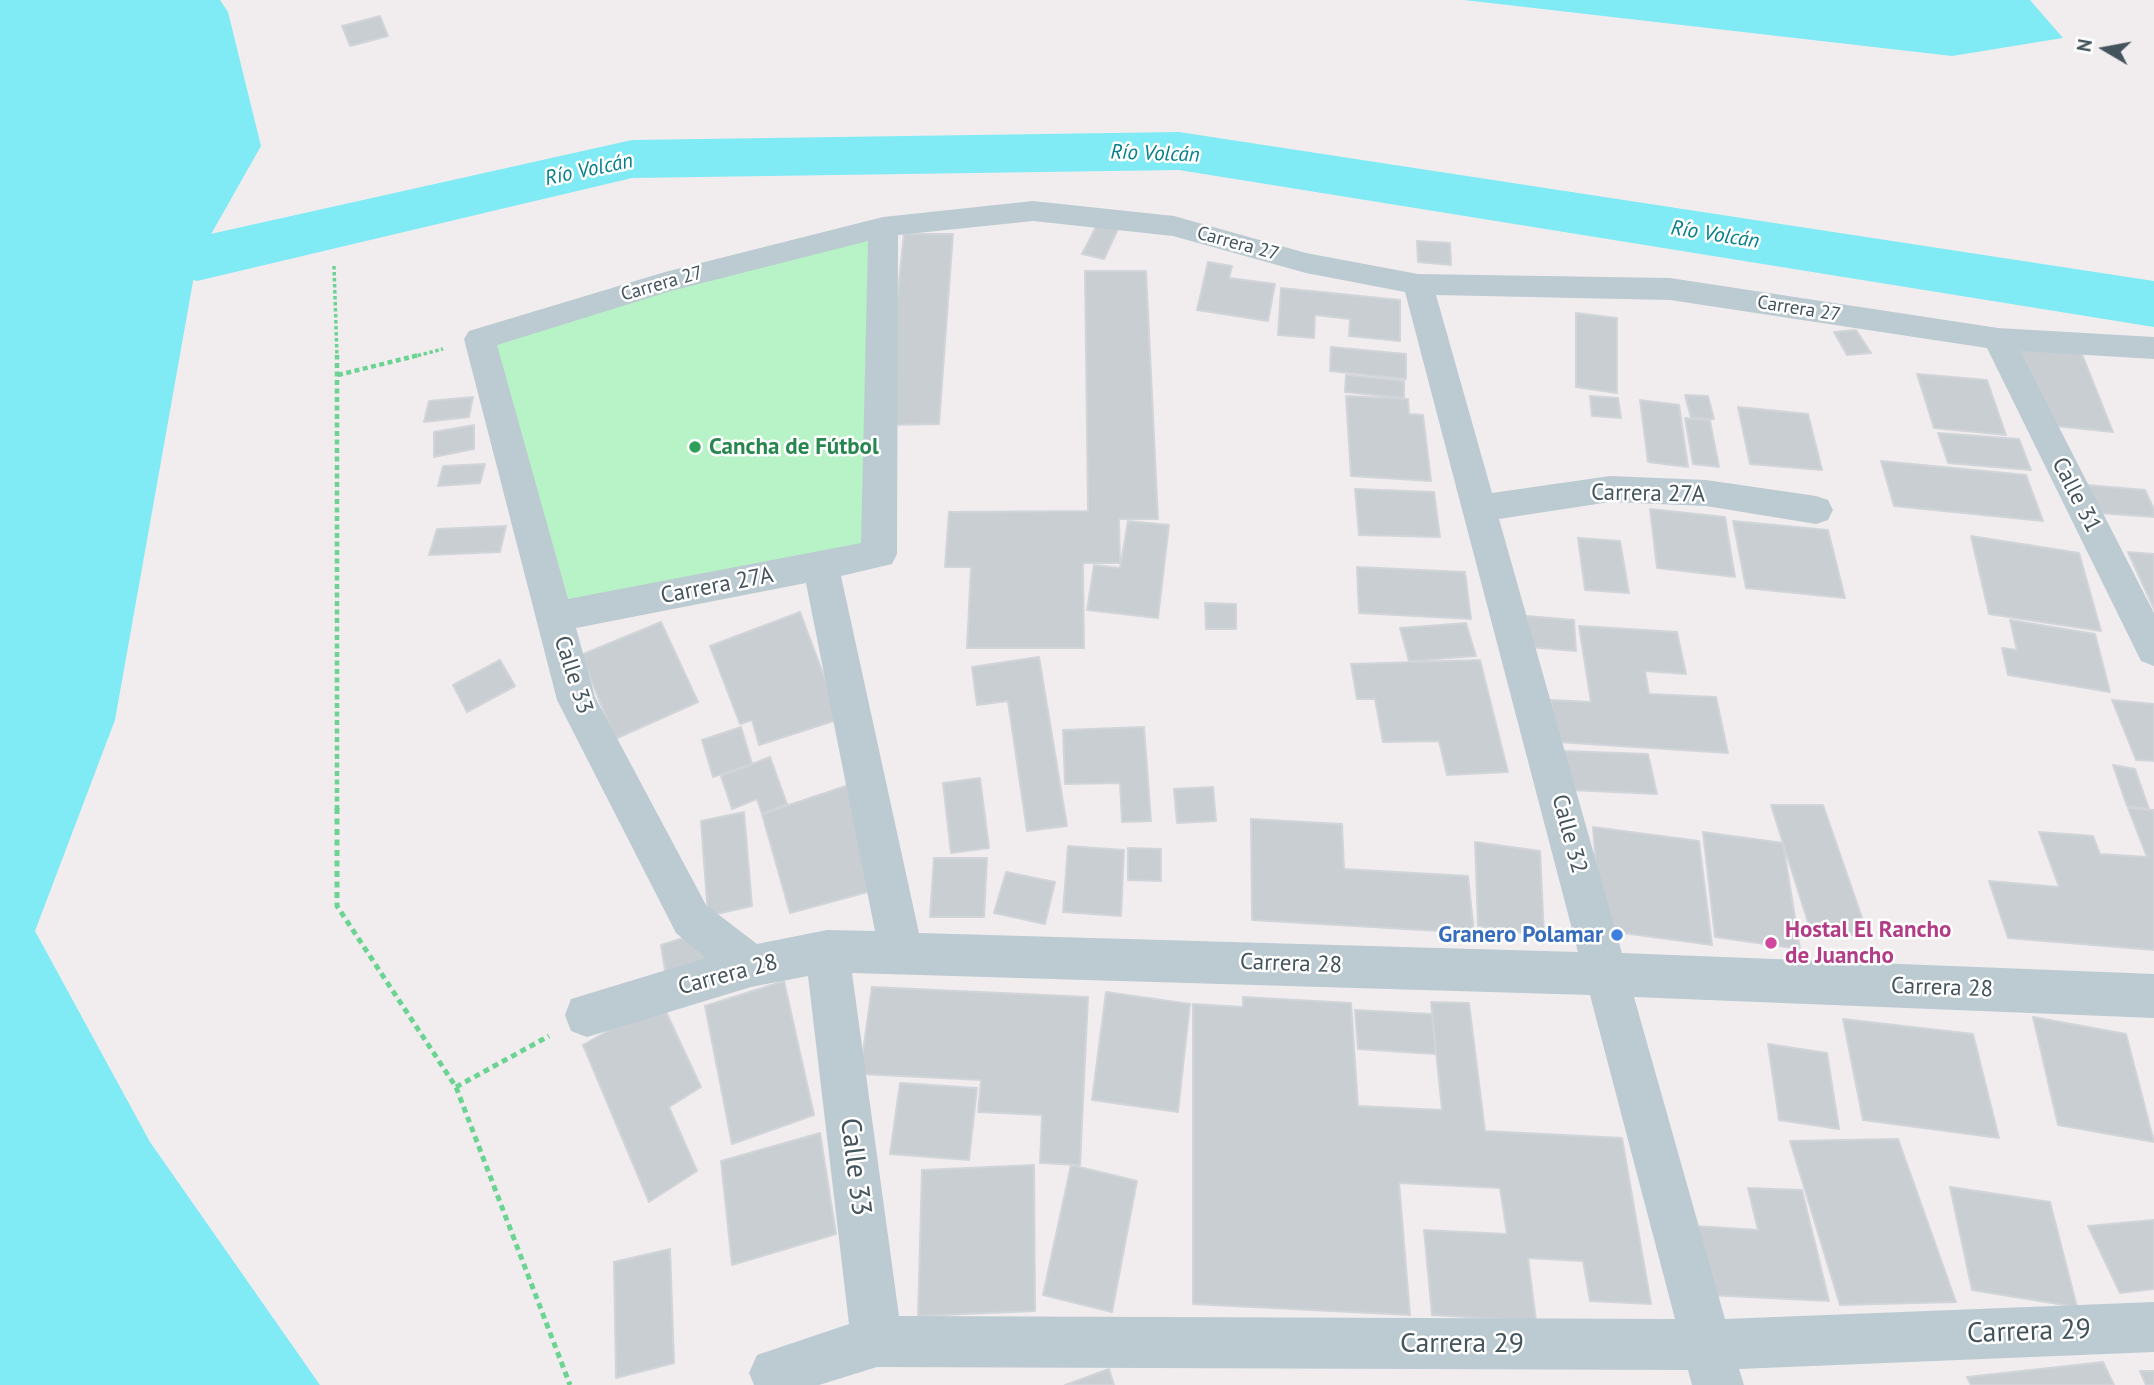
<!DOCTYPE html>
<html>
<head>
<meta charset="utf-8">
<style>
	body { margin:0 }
	#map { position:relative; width:2154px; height:1385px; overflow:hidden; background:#f1edee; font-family:"PT Sans",sans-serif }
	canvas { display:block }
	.north { position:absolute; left:2070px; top:14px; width:70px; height:70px; -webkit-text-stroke:5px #fff; paint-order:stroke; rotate:280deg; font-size:19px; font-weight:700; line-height:28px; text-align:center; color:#44545d }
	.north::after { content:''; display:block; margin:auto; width:24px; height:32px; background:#44545d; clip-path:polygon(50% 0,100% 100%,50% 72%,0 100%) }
</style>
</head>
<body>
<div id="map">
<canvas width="2154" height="1385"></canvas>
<div class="north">N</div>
</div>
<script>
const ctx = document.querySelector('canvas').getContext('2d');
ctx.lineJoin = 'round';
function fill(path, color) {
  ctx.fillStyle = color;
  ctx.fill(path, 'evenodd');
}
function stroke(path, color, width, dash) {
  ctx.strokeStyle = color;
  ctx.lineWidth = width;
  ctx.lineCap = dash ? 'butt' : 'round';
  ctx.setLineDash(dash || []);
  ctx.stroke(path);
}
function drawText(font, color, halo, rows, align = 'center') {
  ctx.font = font + ' "PT Sans",sans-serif';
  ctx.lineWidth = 5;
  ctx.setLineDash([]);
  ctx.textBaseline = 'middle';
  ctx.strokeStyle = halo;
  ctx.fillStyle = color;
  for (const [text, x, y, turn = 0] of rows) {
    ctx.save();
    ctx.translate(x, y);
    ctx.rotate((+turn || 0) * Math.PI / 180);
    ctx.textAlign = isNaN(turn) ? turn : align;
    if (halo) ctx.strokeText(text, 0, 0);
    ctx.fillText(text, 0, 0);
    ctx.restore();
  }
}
fill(new Path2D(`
	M883,227l-4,327 -324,63 -75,-278z`), '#b7f3c6');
fill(new Path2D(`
	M0,0h220l8,12 33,134 -64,113 -82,461 -80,211 115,211 170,243h-320z
	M1464,0h566l33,38 -111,18z`), '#80ebf4');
fill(new Path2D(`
	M1179,132l975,149v46l-975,-157 -547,8 -435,103 -23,-7 -9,-15 9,-15 23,-7 435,-97z`), '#80ebf4');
const building = new Path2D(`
	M380,16l8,20 -38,10 -8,-20z
	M1097,225l21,4 -14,30 -22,-5z
	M904,234h49l-14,190 -55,1z
	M1417,241l33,2 1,22 -33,-3z
	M1208,262l24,4 -3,12 46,6 -7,37 -71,-11z
	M1085,271h61l12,248h-39l1,44h-37l1,85h-117l4,-81h-26l4,-55 139,-1z
	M1281,288l119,12v41l-51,-5 1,-17 -35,-4 -1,23 -36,-3z
	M1576,313l41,5v75l-41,-6z
	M1856,330l15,23 -24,2 -13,-23z
	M2015,343l65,6 33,83 -67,-7z
	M1331,347l75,7v25l-76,-8z
	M1917,374l70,6 19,55 -72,-7z
	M1346,375l58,6v17l-59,-6z
	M1685,395l23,1 6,23 -23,-1z
	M1346,396l62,3 1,15 14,1 8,66 -80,-5z
	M1590,396l28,2 3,20 -29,-2z
	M473,397l-4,20 -45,5 5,-21z
	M1640,400l39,5 9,62 -40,-5z
	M1738,407l70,7 14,56 -72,-6z
	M1685,418l25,3 9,46 -26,-3z
	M474,425v24l-40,8v-25z
	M1938,433l81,6 12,31 -83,-7z
	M1881,461l145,14 17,46 -149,-15z
	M485,464l-5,19 -42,3 5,-20z
	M2087,485l58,5 9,19v8l-56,-4z
	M1355,489l79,3 6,45 -81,-2z
	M1650,509l75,8 10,60 -78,-9z
	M1128,521l41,4 -11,93 -71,-8 7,-45 26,3z
	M1733,521l95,9 17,68 -99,-10z
	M506,526l-6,26 -71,3 8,-26z
	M1971,536l108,17 22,78 -112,-17z
	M1578,538l42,3 9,52 -44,-3z
	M2128,552l26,2v55z
	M1357,567l108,5 6,47 -112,-6z
	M1205,603l31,1v25h-30z
	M800,612l40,107 -81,26 -7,-25 -12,4 -30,-78z
	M1527,616l47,4 2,31 -47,-4z
	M2010,620l85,14 15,58 -102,-17 -6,-27 15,2z
	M661,622l37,80 -83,37 -34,-84z
	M1466,623l10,33 -67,5 -9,-33z
	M1579,626l98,6 9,42 -41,-3 4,23 67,3 12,56 -171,-11 -6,-42 40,2z
	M1039,657l28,169 -40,5 -19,-130 -31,4 -5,-38z
	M500,660l15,26 -48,26 -14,-27z
	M1480,660l28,112 -61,3 -8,-34 -56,1 -8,-43h-18l-6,-35z
	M2112,700l42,4v57l-18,-1z
	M741,727l11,37 -39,13 -11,-37z
	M1144,727l7,94 -29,1 -2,-39 -55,1 -2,-54z
	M1563,751l85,3 9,40 -87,-4z
	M770,757l17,47 -25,10 -5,-15 -25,10 -11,-33z
	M2113,765l22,4 14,40 -22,-3z
	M980,778l9,70 -38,5 -8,-70z
	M849,785l26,105 -85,23 -28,-99z
	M1213,787l3,34 -39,2 -3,-34z
	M1771,805h52l45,130h-56z
	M2128,808l26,2v140l-146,-12 -19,-57 70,6 -20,-55 54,4 7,18 47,3z
	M744,812l8,94 -44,10 -7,-95z
	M1251,819l91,5 2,45 124,7 6,57 -222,-13z
	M1593,827l106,14 13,104 -111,-15z
	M1703,832l80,11 17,106 -85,-12z
	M1475,842l65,9 4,85 -66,-10z
	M1068,846l56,4 -3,66 -58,-4z
	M1128,848l33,1v32l-33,-1z
	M934,858h53l-3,59h-54z
	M1006,872l49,10 -10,42 -51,-11z
	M703,932l6,31 -43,14 -5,-32z
	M784,981l30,134 -82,29 -27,-138z
	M872,987l216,10 -8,168 -40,-2 2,-48 -64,-3 3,-32 -121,-6z
	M1106,992l84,12 -12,108 -86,-12z
	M1243,997l108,6 7,103 84,4 -11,-108 38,1 16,128 137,7 29,166 -61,-3 -7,-40 -55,-3 8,63 -104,-6 -8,-85 83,4 -7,-46 -101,-5 11,132 -217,-11v-300l50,3z
	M661,1001l40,86 -32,20 28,64 -48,31 -66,-157z
	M1355,1010l77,4 4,40 -78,-5z
	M2033,1017l93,17 28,108 -96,-17z
	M1843,1019l130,15 26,104 -136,-18z
	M1768,1044l59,9 12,76 -60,-9z
	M900,1083l77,5 -8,72 -79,-6z
	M820,1133l16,101 -104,31 -11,-104z
	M1898,1139l58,163 -116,3 -50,-164z
	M1034,1165l1,146 -117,5 4,-146z
	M1071,1165l66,16 -25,131 -69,-17z
	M1950,1187l100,15 27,105 -105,-17z
	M1748,1188l54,2 27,111 -121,-6 -13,-69 63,4z
	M2154,1220v69l-34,4 -32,-67z
	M670,1249l4,114 -58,15 -2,-116z
	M2103,1362l11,23h-143l-4,-8z
	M1109,1369l5,16h-49z
	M2140,1371h14v14h-8z`);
fill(building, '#c9ced3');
stroke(building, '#d1d5da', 2);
stroke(new Path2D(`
	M334,266l3,91
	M412,357l31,-8`), '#6cd493', 3.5, [3.5, 2.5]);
stroke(new Path2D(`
	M338,375l81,-20
	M337,810v-455`), '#6cd493', 4.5, [5, 3.5]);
stroke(new Path2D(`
	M337,808v98l119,181 114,298
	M456,1087l93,-51`), '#6cd493', 5, [6, 4.5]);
fill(new Path2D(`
	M1033,201l141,15 132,37 112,21 252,4 328,50 156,9v22l-134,-8 134,262v53l-13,-5 -154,-313 -317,-48 -234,-5 56,198 118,-17 96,4 110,16 12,4 5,10 -5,10 -12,4 -110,-18 -96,-4 -111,17 123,434 532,21v44l-520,-21 91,322 429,-17v50l-415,17 5,16h-52l-4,-15 -811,-3 -58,18h-65l-5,-12 8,-18 92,-31 -41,-348 -57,11 -164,50 -16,-6 -6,-16 6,-16 135,-41 -30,-25 -119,-233 -93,-361 5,-8 196,-59 218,-55zM1033,221l140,15 133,37 99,19 173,660 -659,-19 -78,-357 51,-12 5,-10 1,-319zM868,241l-7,302 -293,56 -71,-254 174,-54zM806,583l69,348 -48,-1 -70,14 -51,-39 -111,-208 -19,-69zM852,973l738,22 85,324 -776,-3z`), '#bccbd1');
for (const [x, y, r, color] of [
	[695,447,7,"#2e9e5b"],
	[1617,935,7,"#3f7fe0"],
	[1771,943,7,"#d1479c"]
]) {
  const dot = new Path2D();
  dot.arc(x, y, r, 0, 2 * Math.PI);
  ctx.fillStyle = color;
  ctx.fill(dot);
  stroke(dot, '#fff', 2.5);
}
drawText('19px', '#44545d', '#fff', [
	["Carrera 27",1238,244,15],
	["Carrera 27",662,284,-16],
	["Carrera 27",1799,309,9]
]);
drawText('italic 21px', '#04818b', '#fff', [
	["Río Volcán",1155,154,2],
	["Río Volcán",589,170,-12],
	["Río Volcán",1715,235,9]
]);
drawText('bold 23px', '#27864d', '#fff', [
	["Cancha de Fútbol",709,447]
], 'left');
drawText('23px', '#44545d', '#fff', [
	["Carrera 27A",1648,494,1],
	["Calle 31",2076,495,63],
	["Carrera 27A",717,586,-11],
	["Calle 33",573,675,72],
	["Calle 32",1569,834,75],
	["Carrera 28",1291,964,2],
	["Carrera 28",728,975,-15],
	["Carrera 28",1942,988,2]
]);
drawText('bold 23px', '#b23c85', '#fff', [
	["Hostal El Rancho",1785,930],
	["de Juancho",1785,956]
], 'left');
drawText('bold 23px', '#366cbe', '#fff', [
	["Granero Polamar",1603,935]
], 'right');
drawText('28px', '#44545d', '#fff', [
	["Calle 33",855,1167,83],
	["Carrera 29",2029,1332,-2],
	["Carrera 29",1462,1344]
]);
</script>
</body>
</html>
